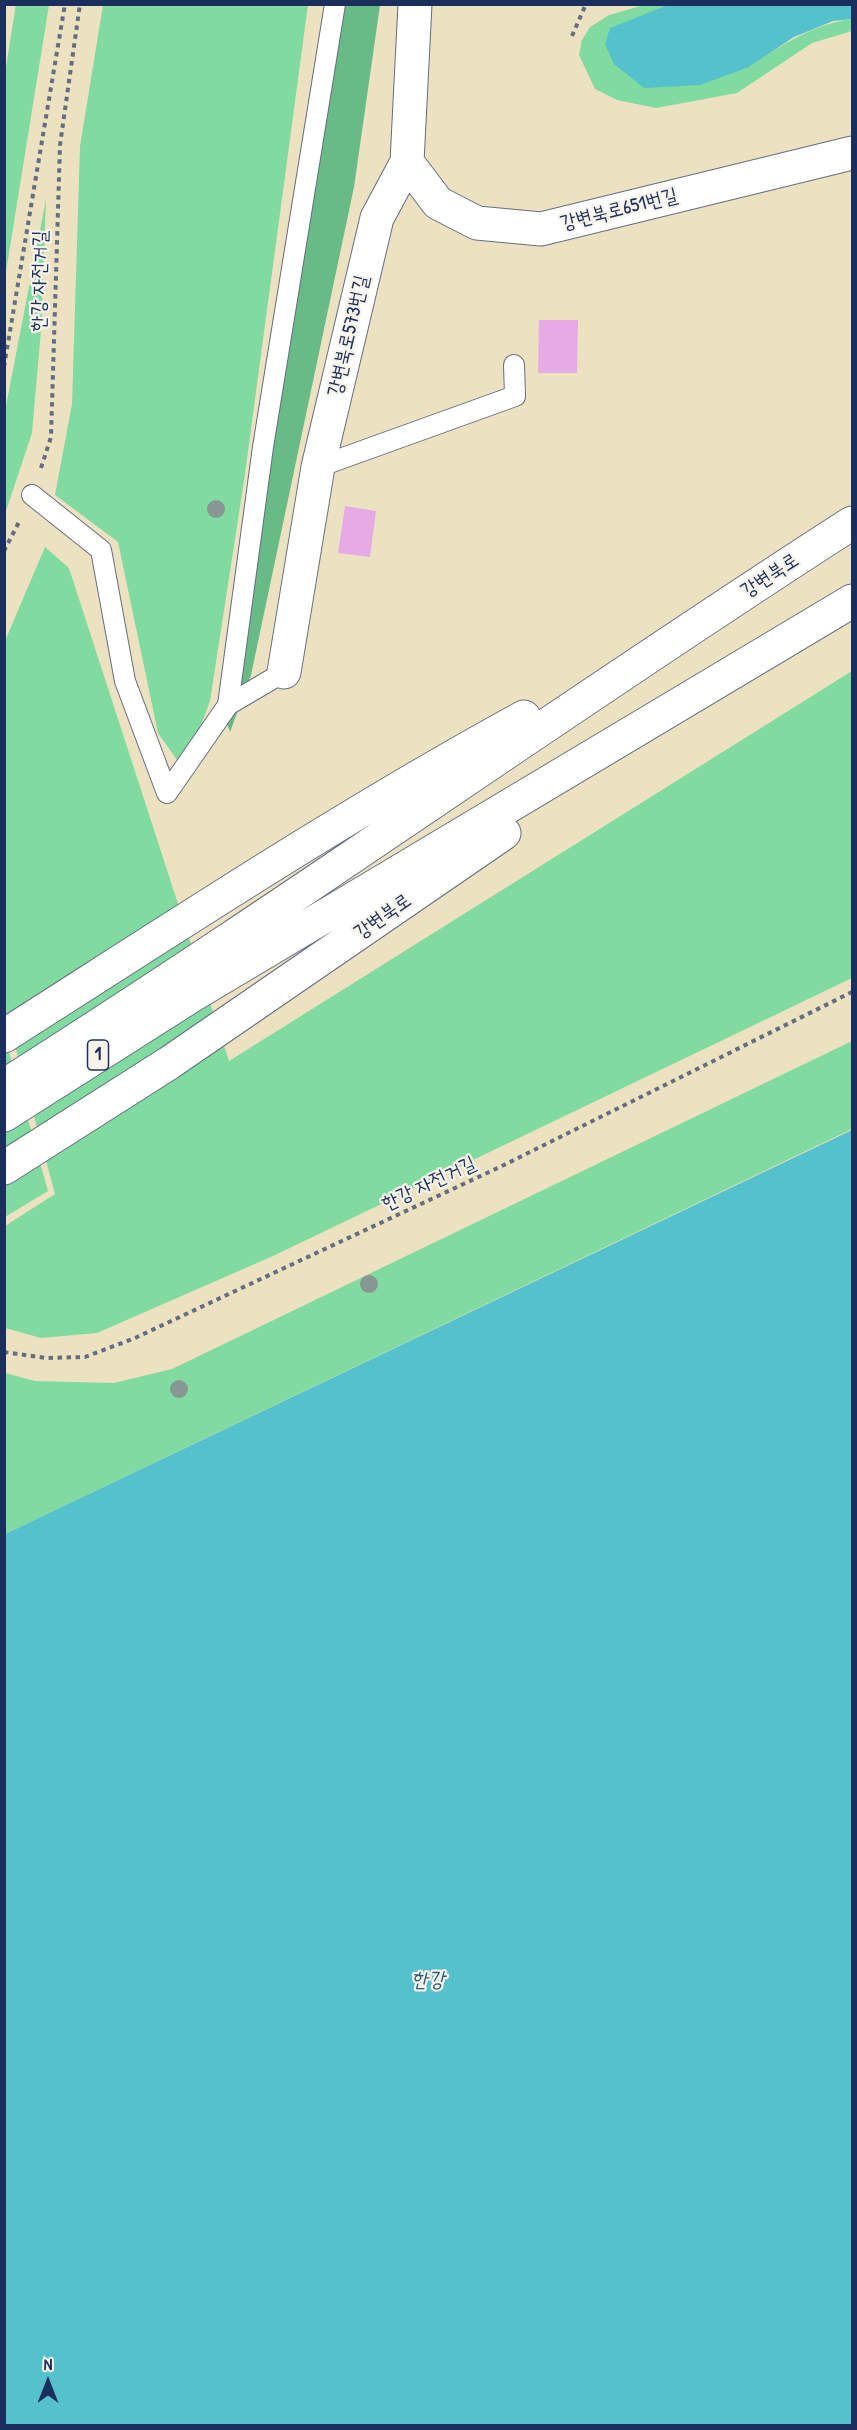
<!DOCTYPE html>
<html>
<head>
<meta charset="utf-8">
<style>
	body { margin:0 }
	#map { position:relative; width:857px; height:2430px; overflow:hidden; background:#ece2c2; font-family:"Patrick Hand",sans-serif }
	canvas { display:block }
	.frame { position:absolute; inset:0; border:6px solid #1b2f5e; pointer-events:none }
	.north { position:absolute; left:18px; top:2352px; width:60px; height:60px; -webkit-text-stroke:4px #f7f3e8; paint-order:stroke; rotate:0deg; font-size:16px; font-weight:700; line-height:24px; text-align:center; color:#1b2f5e }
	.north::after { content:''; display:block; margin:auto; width:21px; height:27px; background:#1b2f5e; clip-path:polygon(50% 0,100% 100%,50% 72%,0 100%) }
</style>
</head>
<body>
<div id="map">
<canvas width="857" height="2430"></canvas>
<div class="frame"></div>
<div class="north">N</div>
</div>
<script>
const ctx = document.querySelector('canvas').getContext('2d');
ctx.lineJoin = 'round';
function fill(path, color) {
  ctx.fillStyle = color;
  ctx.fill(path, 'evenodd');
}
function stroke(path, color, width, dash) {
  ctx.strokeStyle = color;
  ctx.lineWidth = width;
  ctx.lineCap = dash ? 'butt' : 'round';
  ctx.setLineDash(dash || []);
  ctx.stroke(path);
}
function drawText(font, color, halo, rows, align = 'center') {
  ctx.font = font + ' "Patrick Hand","Poor Story",sans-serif';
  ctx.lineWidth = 4.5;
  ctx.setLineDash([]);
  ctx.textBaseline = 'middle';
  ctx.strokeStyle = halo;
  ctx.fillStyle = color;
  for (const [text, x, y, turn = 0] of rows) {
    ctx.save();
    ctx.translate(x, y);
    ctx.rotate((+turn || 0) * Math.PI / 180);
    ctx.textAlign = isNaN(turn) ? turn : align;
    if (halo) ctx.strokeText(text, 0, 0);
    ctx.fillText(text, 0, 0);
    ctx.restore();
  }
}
fill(new Path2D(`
	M16,4l33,1 -44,273v-205z
	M103,5h205l-64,476 -34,220 -10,27 -23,32 -19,-27 -40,-191 -63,-47 17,-91 8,-258z
	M644,5h24l-1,2 82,60c33,-22 64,-43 103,-48v12l-40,12 -75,50 -81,15 -39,-8 -22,-11 -16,-34 3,-15 8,-13 19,-12z
	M46,199l-5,131 -9,103 -27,81v-103z
	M45,547l24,21 160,493 623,-390v307l-579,278 -176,77 -56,5 -36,-10v-102l50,-32 -51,-189 1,-364z
	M4,1034l44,157 -43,26h-1z
	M852,1041v88l-847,405v-161l30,8 79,2 58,-14z`), '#81daa0');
fill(new Path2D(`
	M336,5h44l-26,182 -103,488 -21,57 -8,-22z`), '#68ba86');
fill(new Path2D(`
	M668,5h184v14l-19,2 -39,16 -45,30 -49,18 -56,3 -30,-24 -9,-20 5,-16z
	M852,1130v1295h-847v-891z`), '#54c1cd');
fill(new Path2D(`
	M539,320h39l-1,53h-39z
	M345,506l31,5 -6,46 -32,-4z`), '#e6abe4');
const service = new Path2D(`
	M318,467l197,-71 -1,-31
	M32,495l69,55 24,131 42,112 61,-88
	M284,672l-56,33 35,-258 72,-443`);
const minor = new Path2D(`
	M407,162l31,41 39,20 64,6 311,-76
	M284,672l34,-205 59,-249 30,-56 8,-158`);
const trunk = new Path2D(`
	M4,1036c171,-109 342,-222 520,-319
	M4,1086c287,-182 563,-380 848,-563
	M4,1115l187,-119 661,-395
	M4,1168l165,-105 335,-230`);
stroke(service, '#646e81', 22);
stroke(minor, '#646e81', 35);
stroke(trunk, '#646e81', 35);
stroke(new Path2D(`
	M572,36l14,-32
	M4,367l61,-363
	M41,468l10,-31 9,-292 20,-141
	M4,551l15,-29
	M4,1352l42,6 39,-1 50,-19 369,-173 348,-173`), '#646e81', 4, [4.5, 4.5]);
stroke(service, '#fff', 20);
stroke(minor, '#fff', 33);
stroke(trunk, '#fff', 33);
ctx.fillStyle = '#879794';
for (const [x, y] of [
	[216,509],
	[369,1284],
	[179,1389]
]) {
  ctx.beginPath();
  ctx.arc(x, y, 9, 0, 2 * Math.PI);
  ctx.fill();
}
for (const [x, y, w] of [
	[98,1055,21]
]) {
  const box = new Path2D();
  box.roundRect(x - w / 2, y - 15, w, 30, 4.5);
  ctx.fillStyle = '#f7f3e8';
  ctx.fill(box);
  stroke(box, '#1b2f5e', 1.5);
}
drawText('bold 18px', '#1b2f5e', null, [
	["1",98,1055]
]);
drawText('20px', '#1b2f5e', '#f7f3e8', [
	["강변북로651번길",619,210,-14],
	["한강 자전거길",40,281,-89],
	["강변북로573번길",349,336,-77],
	["강변북로",770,576,-33],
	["강변북로",383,917,-35],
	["한강 자전거길",429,1184,-25]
]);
drawText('italic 21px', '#2c5b7f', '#f7f3e8', [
	["한강",428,1980]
]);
</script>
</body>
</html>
